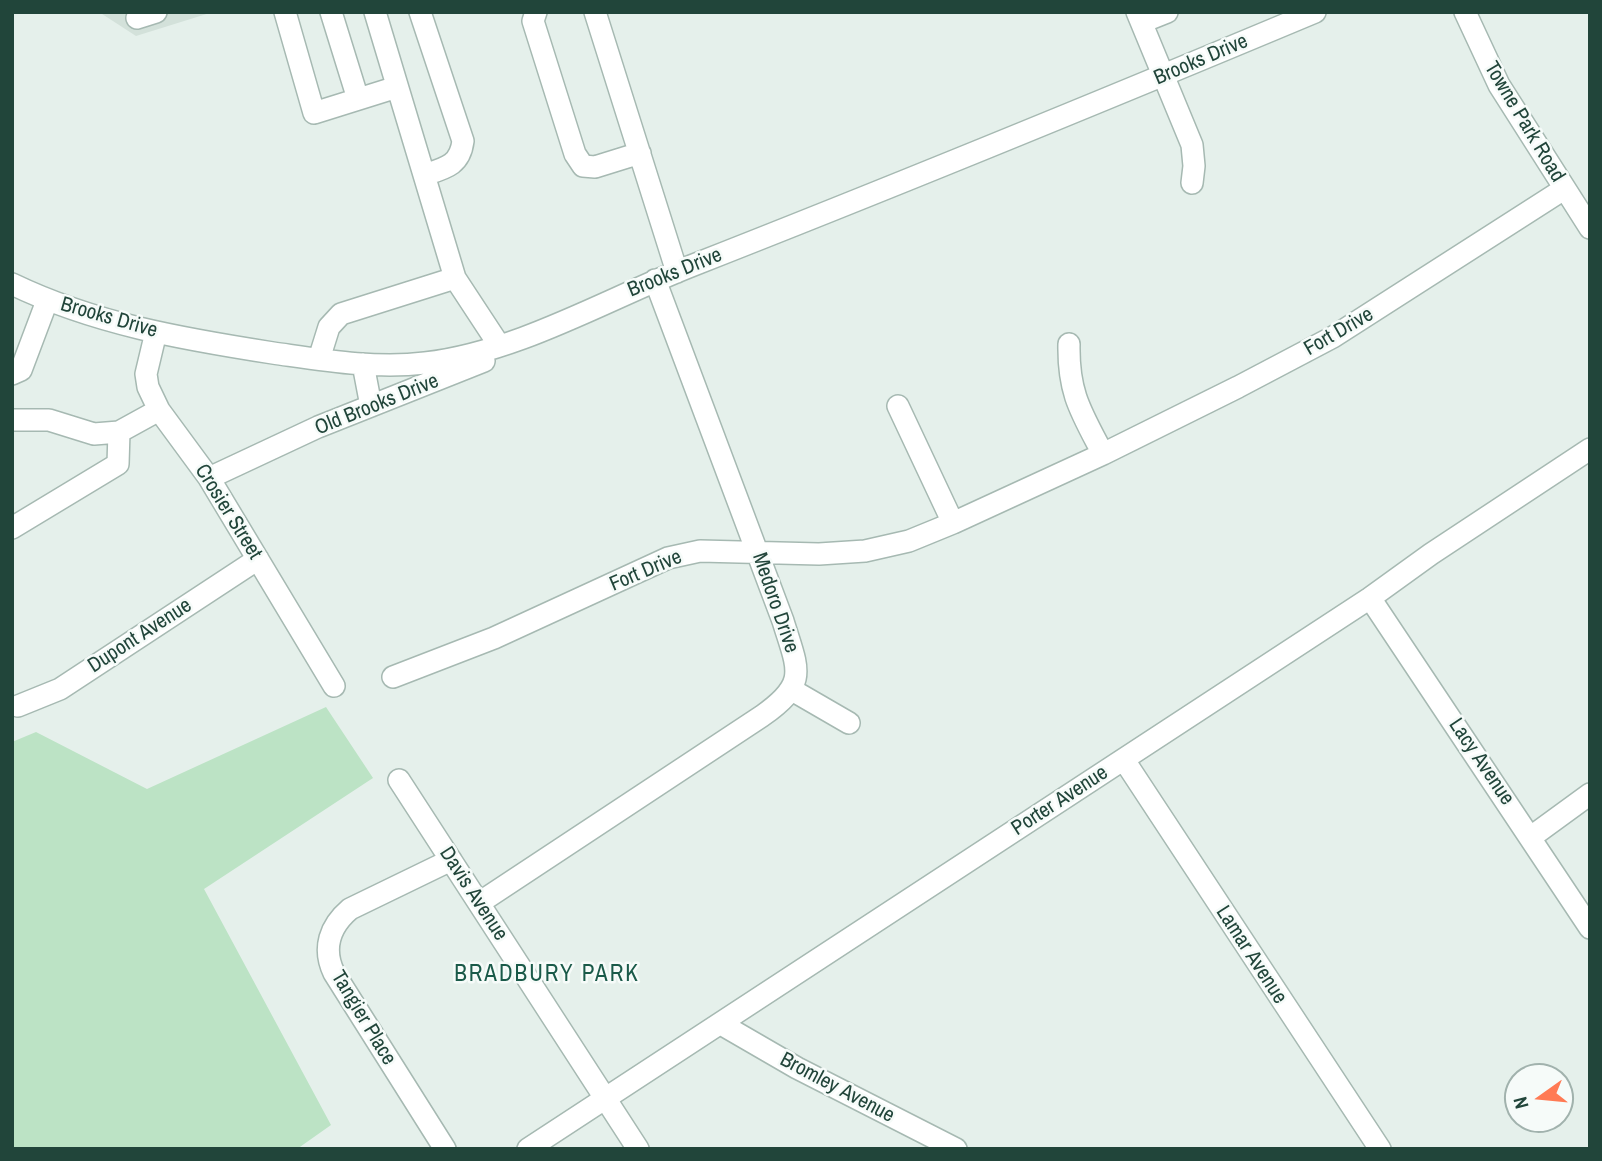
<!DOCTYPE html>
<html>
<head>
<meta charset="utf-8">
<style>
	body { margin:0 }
	#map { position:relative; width:1602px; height:1161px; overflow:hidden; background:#e5f0eb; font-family:"Archivo Narrow",sans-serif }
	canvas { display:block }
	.frame { position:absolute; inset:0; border:14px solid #21453a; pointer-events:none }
	.north { position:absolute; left:1504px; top:1063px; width:70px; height:70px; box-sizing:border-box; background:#f6fbf9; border:2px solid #a1b2ad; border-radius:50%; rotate:255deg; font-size:19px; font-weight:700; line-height:28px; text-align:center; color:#21453a }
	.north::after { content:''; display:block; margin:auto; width:24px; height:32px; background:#ff7a54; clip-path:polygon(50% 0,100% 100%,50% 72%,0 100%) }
</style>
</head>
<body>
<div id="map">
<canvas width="1602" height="1161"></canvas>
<div class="frame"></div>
<div class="north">N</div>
</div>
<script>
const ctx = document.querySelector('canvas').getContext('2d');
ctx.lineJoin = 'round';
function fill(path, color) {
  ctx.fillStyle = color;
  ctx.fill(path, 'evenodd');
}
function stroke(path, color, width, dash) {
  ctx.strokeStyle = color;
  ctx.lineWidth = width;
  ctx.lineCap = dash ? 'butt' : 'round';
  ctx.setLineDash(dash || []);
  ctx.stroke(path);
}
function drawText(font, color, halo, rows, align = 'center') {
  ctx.font = font + ' "Archivo Narrow",sans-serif';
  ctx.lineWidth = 5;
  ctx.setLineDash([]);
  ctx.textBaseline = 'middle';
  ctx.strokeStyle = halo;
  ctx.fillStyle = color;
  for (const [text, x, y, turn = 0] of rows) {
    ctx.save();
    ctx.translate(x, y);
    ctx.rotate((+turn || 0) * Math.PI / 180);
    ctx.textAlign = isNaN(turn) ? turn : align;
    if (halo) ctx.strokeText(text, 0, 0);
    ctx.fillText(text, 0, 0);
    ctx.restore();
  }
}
fill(new Path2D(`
	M99,12h114l-77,24z`), '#d3e1da');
fill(new Path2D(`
	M326,707l47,71 -169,111 127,236 -34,24h-285v-407l24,-10 111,57z`), '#bce3c5');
const minor = new Path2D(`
	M285,12l29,101 83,-26
	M331,12l27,87
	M375,12l80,266 44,67
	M420,12l43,129c-3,24 -17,27 -39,34
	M536,12l-3,9 42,133 8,12 12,1 45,-14
	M595,12l82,260
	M1137,12l55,133 2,21 -2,17
	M1465,12l34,73 91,143
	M137,18l19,-6
	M1142,22l25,-10
	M12,284c83,40 171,55 261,69 50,7 101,16 152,10 93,-11 180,-63 266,-97 209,-82 416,-167 624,-254
	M156,332l-10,42 2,13 11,23 50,68 125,208
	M1069,344c-1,49 12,68 34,110
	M319,359l10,-32 12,-13 114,-36
	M363,364l8,42
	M12,374l9,-4 26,-69
	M898,406l55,117
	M12,420h37l45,14 25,-2
	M209,478l109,-51 166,-66
	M12,528l106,-64 1,-32 40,-22
	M1370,598l220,330
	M393,677l101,-39 174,-80 32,-7 119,3 46,-3 44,-10 44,-18 150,-69 135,-67 95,-50 231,-148
	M792,690l57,33
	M18,706l42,-17 198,-130
	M1124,760l256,389
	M399,780l239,369
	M1531,837l59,-43
	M479,903l283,-187c47,-33 36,-46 21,-95l-128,-341
	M721,1024l76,44 159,81
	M445,1149l-111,-176c-12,-25 -4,-47 16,-64l101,-49
	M528,1149l842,-551 61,-44 159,-105`);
stroke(minor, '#a6b9b2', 24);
stroke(minor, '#fff', 21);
drawText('21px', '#21453a', '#f6fbf9', [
	["Brooks Drive",1201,60,-23],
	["Towne Park Road",1524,122,59],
	["Brooks Drive",675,273,-22],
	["Brooks Drive",109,318,16],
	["Fort Drive",1339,332,-30],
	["Old Brooks Drive",377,405,-22],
	["Crosier Street",228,512,58],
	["Fort Drive",646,571,-23],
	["Medoro Drive",775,603,71],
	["Dupont Avenue",140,636,-33],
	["Lacy Avenue",1481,762,56],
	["Porter Avenue",1060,801,-33],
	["Davis Avenue",473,894,57],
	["Lamar Avenue",1251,955,57],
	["Tangier Place",363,1018,59],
	["Bromley Avenue",837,1088,28]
]);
ctx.letterSpacing = '2px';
drawText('23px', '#1a5a49', '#f6fbf9', [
	["BRADBURY PARK",547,975]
]);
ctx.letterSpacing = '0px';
</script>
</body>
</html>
